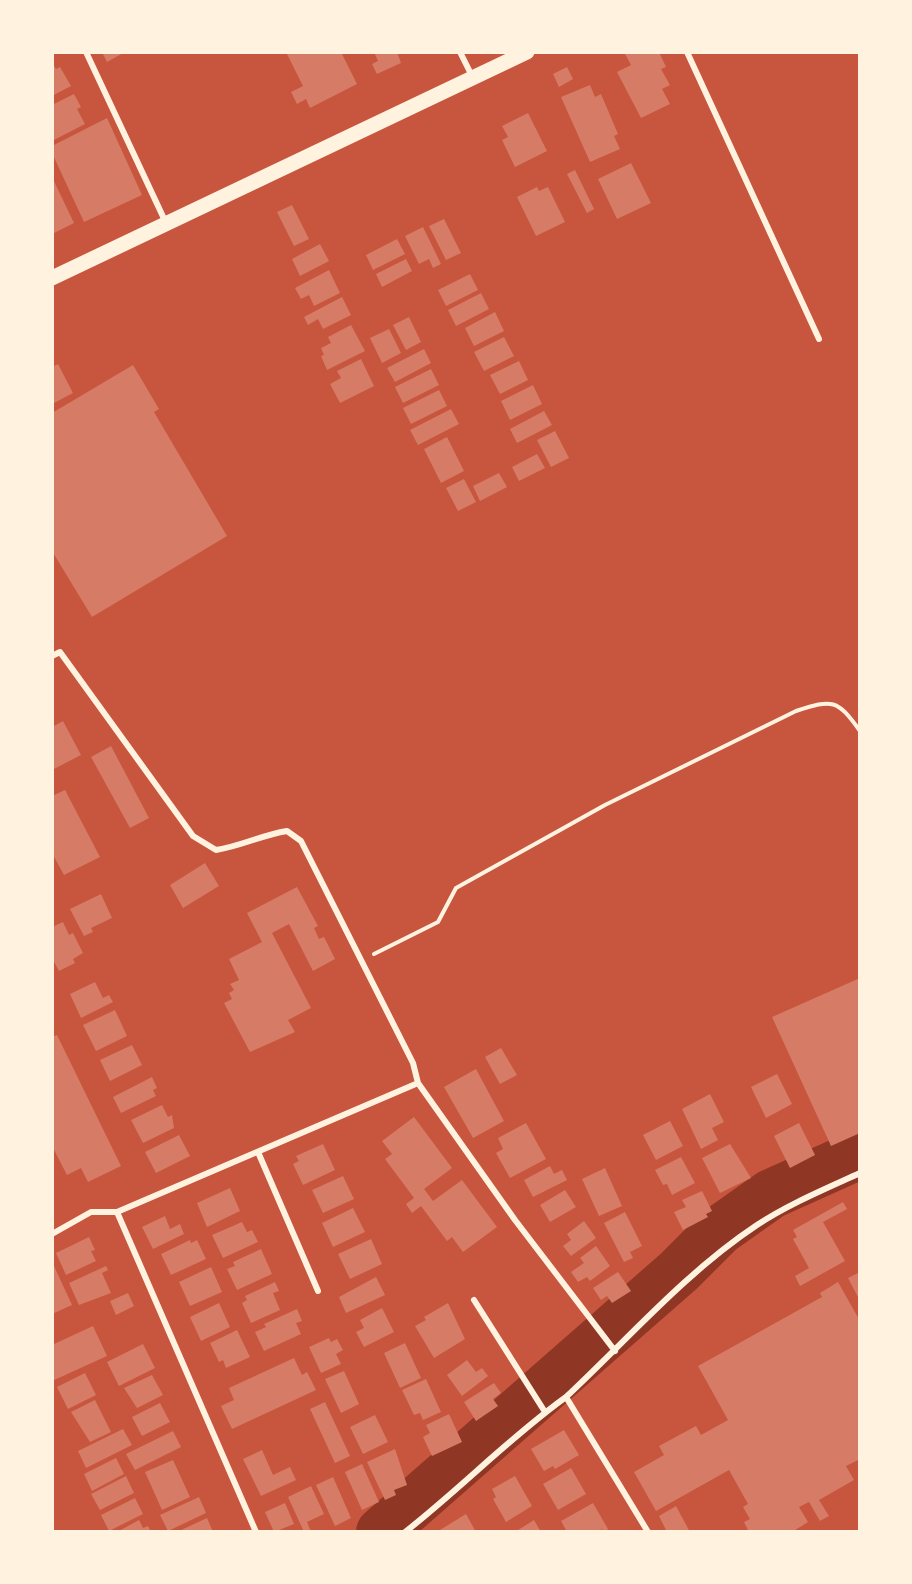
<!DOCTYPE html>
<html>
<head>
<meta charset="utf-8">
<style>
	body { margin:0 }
	#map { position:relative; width:912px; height:1584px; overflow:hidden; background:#c8553d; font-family:"Asap Condensed",sans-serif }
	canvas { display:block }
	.frame { position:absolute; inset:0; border:54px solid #fff3e0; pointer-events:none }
</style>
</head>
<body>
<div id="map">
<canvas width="912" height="1584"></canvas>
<div class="frame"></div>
</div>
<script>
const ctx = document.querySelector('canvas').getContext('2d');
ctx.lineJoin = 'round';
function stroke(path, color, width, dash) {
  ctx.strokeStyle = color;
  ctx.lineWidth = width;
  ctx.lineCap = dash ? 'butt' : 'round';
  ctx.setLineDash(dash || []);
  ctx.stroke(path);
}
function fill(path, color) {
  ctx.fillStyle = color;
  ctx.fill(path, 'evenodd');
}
stroke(new Path2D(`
	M381,1532l298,-261 41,-41 51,-36 89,-40`), '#8f3625', 50);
fill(new Path2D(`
	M102,52h23l-18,10z
	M286,52h55l16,32 -47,24 -4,-9 -9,5 -6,-12 12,-6z
	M374,52h23l4,11 -24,11 -5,-10 6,-3z
	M624,52h35l7,15 -5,2 9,16 -8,4 8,15 -29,14 -24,-46 14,-7z
	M52,62l4,7 4,-2 11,19 -19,10z
	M567,67l6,12 -14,8 -6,-13z
	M590,85l5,12 6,-3 17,40 -4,2 6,13 -30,13 -29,-65z
	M74,94l7,13 -4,2 8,15 -33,17v-36z
	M528,113l19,38 -32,16 -13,-27 6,-3 -6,-11z
	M107,118l35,77 -58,27 -32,-69v-7z
	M631,163l20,40 -34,16 -19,-40z
	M575,170l19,39 -7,4 -20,-39z
	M52,177l22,46 -22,11z
	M537,187l2,4 9,-4 17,35 -29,14 -19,-39z
	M292,205l17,34 -15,7 -17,-34z
	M444,219l17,34 -15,7 -17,-34z
	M423,227l18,37 -8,4 -4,-9 -10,5 -14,-28z
	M397,239l8,15 -32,16 -7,-15z
	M320,244l9,17 -29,15 -8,-17z
	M406,259l6,12 -30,16 -6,-13z
	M329,270l11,23 -26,13 -5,-11 -8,4 -6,-11z
	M470,274l8,16 -32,16 -8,-16z
	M481,293l8,16 -33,17 -8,-16z
	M342,297l9,18 -28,14 -5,-10 -10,6 -4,-8z
	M495,312l9,19 -30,15 -9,-18z
	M409,317l12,25 -15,8 -13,-25z
	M351,325l14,26 -38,19 -6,-14 3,-1 -3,-7 10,-5 -3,-6z
	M389,329l12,24 -19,10 -12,-25z
	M504,337l10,19 -30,15 -10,-19z
	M424,349l7,14 -36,19 -8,-14z
	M361,359l13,27 -34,17 -10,-19 11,-6 -4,-7z
	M519,361l9,19 -28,14 -10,-19z
	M58,364l15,29 -21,11v-37z
	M133,365l26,44 -5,3 73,124 -135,81 -40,-66v-138z
	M431,369l8,16 -36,18 -8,-16z
	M533,385l9,19 -32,16 -9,-19z
	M439,390l8,16 -36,18 -8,-16z
	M451,409l8,15 -41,21 -8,-15z
	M544,411l8,14 -35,18 -7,-14z
	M555,431l14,27 -18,9 -14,-27z
	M447,437l17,34 -23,12 -17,-34z
	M537,454l8,14 -26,13 -7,-14z
	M499,473l8,14 -27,14 -7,-15z
	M464,479l12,23 -18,9 -12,-23z
	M63,721l18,34 -29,15v-43z
	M111,746l38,72 -19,10 -39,-71z
	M65,790l35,67 -36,18 -12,-22v-57z
	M205,863l14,23 -36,22 -13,-23z
	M297,887l21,39 -4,2 5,11 5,-2 11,22 -22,12 -24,-47 -17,9 39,75 -23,12 7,12 -45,20 -26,-49 8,-4 -3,-6 5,-3 -4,-6 9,-4 -10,-21 33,-17 -15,-29z
	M101,894l11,24 -21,10 2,4 -9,4 -14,-27z
	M63,922l6,13 4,-2 10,20 -10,6 2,4 -16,8 -7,-13v-31z
	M860,978v155l-29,13 -59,-129z
	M95,982l8,16 6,-3 4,7 -32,16 -11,-24z
	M115,1010l12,26 -31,15 -13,-26z
	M57,1035l64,131 -33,16 -7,-14 -14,7 -15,-29v-109z
	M132,1045l10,20 -32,16 -10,-21z
	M501,1048l16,27 -17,9 -15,-27z
	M476,1069l28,52 -31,17 -29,-51z
	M777,1074l15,30 -26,14 -15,-31z
	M152,1077l5,11 -4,2 3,6 -35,17 -8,-16z
	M710,1094l14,28 -12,6 6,12 -17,9 -19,-40z
	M162,1105l6,12 4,-2 2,13 -31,15 -12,-23z
	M414,1117l38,51 -28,21 9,12 29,-21 35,47 -34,25 -11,-15 -5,4 -26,-35 -9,7 -6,-9 8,-6 -29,-39 7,-5 -10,-13z
	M670,1121l13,25 -27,14 -13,-25z
	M526,1123l20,36 -36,19 -14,-25 7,-4 -5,-11z
	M799,1123l16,32 -25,13 -16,-32z
	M179,1135l11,21 -34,17 -11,-21z
	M323,1144l12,26 -32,15 -10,-21 6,-3 -3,-5z
	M730,1144l21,34 -31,15 -18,-35z
	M681,1157l14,26 -23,12 -5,-11 -4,1 -8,-15z
	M550,1166l4,8 8,-4 5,10 -34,17 -9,-17z
	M605,1168l17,38 -23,10 -17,-37z
	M343,1176l11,23 -31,14 -11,-23z
	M230,1188l10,23 -33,16 -10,-24z
	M565,1190l11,17 -26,15 -10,-17z
	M702,1191l10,20 -6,3 2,3 -25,13 -9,-18 12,-5 -4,-7z
	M843,1202l4,7 -24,13 22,39 -45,25 -5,-10 14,-8 -16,-29 4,-2 -4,-7z
	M353,1208l12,24 -32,15 -11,-24z
	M625,1212l17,34 -12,6 3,6 -9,4 -20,-39z
	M165,1216l5,13 10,-5 4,10 -31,15 -11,-22z
	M584,1221l12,17 -25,18 -8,-10 8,-6 -4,-6z
	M242,1222l5,10 5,-2 6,12 -35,16 -11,-23z
	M89,1237l6,13 -4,1 5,10 -30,14 -10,-22z
	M371,1239l11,25 -32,15 -12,-25z
	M190,1240l1,3 6,-3 9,19 -35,16 -10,-21z
	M596,1246l14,20 -20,15 -3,-4 -9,5 -7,-10 13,-9 -4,-5z
	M261,1249l11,25 -35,16 -10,-21 8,-3 -2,-4z
	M54,1266l18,39 -20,9v-47z
	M106,1266l2,4 -6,3 9,20 -32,12 -10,-22z
	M211,1267l11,25 -32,14 -11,-24z
	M618,1272l13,19 -19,12 -5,-7 -6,4 -8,-12z
	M860,1272v29l-12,-23z
	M376,1277l9,18 -39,18 -7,-16z
	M275,1282l4,9 -6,2 7,17 -29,13 -9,-20 5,-3 -2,-4z
	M838,1282l22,39v138l-14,7 8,14 -35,20 10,16 -9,5 -11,-19 -10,5 9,15 -16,10h-43l-5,-10 6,-3 -7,-12 5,-3 -19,-34 -73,41 -22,-39 30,-17 -5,-9 37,-20 5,9 27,-15 -30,-54 124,-69 -2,-4z
	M128,1293l6,13 -18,9 -6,-14z
	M219,1303l11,24 -29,14 -11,-24z
	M448,1303l17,36 -31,19 -19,-32 11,-6 -2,-3z
	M382,1308l12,24 -30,15 -8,-15 8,-4 -4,-8z
	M297,1309l5,12 -6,2 5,11 -37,17 -9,-19 11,-5 -2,-3z
	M93,1326l14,30 -55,25v-36z
	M237,1330l13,27 -24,11 -3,-8 -4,2 -9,-19z
	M329,1338l2,4 6,-3 6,11 -7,4 5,10 -20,9 -12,-26z
	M405,1343l16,35 -21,10 -16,-35z
	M143,1344l12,24 -36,18 -12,-24z
	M294,1358l8,17 5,-3 9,18 -84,39 -11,-23 13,-6 -5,-12z
	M467,1360l9,12 6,-4 6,8 -26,20 -15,-21z
	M344,1371l15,33 -18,9 -16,-34z
	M85,1373l11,22 -28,14 -11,-22z
	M152,1375l11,20 -26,13 -13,-20z
	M426,1379l15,33 -18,8 -3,-7 -6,2 -12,-25z
	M494,1383l7,10 -8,6 5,7 -22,15 -12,-19z
	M95,1400l16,32 -21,10 -19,-30z
	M325,1402l25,54 -15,7 -25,-54z
	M160,1403l10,19 -28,14 -10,-19z
	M449,1414l13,28 -30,14 -9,-19 7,-4 -4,-8z
	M375,1415l13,27 -25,12 -13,-27z
	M123,1429l9,16 -46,23 -8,-17z
	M564,1430l15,25 -24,14 -2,-3 -9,5 -13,-22z
	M173,1431l8,16 -46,23 -9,-16z
	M395,1449l12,36 -13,5 2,5 -11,5 -18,-38z
	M262,1450l11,25 17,-8 6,13 -35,16 -18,-37z
	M116,1458l8,16 -32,17 -8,-17z
	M173,1460l17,37 -28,13 -17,-38z
	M362,1464l17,38 -17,8 -17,-38z
	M571,1468l15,26 -28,16 -15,-26z
	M126,1476l8,17 -34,17 -9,-16z
	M515,1476l17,30 -26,16 -13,-23 3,-2 -4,-8z
	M333,1477l18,41 -16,8 -19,-41z
	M311,1486l13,28 -17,8 4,10h-7l-16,-35z
	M199,1497l7,16 -38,18 -8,-16z
	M135,1498l8,16 -34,17 -8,-16z
	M285,1503l9,21 -20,8 -9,-20z
	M593,1503l15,26 -4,3 -2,-3 -4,3 -32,-2 -5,-9z
	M676,1506l14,26h-23l-8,-16z
	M466,1514l10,18h-35l-1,-2z
	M207,1518l6,14h-36z
	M139,1520l4,8 5,-2 3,6h-34z
	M534,1520l7,12h-26z`), '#d67c66');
stroke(new Path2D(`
	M374,954l64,-32 18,-34 149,-83 191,-94c37,-12 41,-12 64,20`), '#fff3e0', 4);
stroke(new Path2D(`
	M86,52l80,171
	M460,52l12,24
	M687,52l132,287
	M52,656l8,-4 133,184 23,14c25,-4 46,-15 71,-19l14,10 112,222 5,20 97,137 100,131
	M258,1152l60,139
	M117,1212l139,320
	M52,1234l39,-22h26l301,-129
	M474,1300l71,112
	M566,1397l82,135
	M405,1532c55,-43 104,-94 161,-135 62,-58 120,-125 191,-172 32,-21 68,-36 103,-52`), '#fff3e0', 6);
stroke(new Path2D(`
	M52,278l475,-226`), '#fff3e0', 15);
</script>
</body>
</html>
